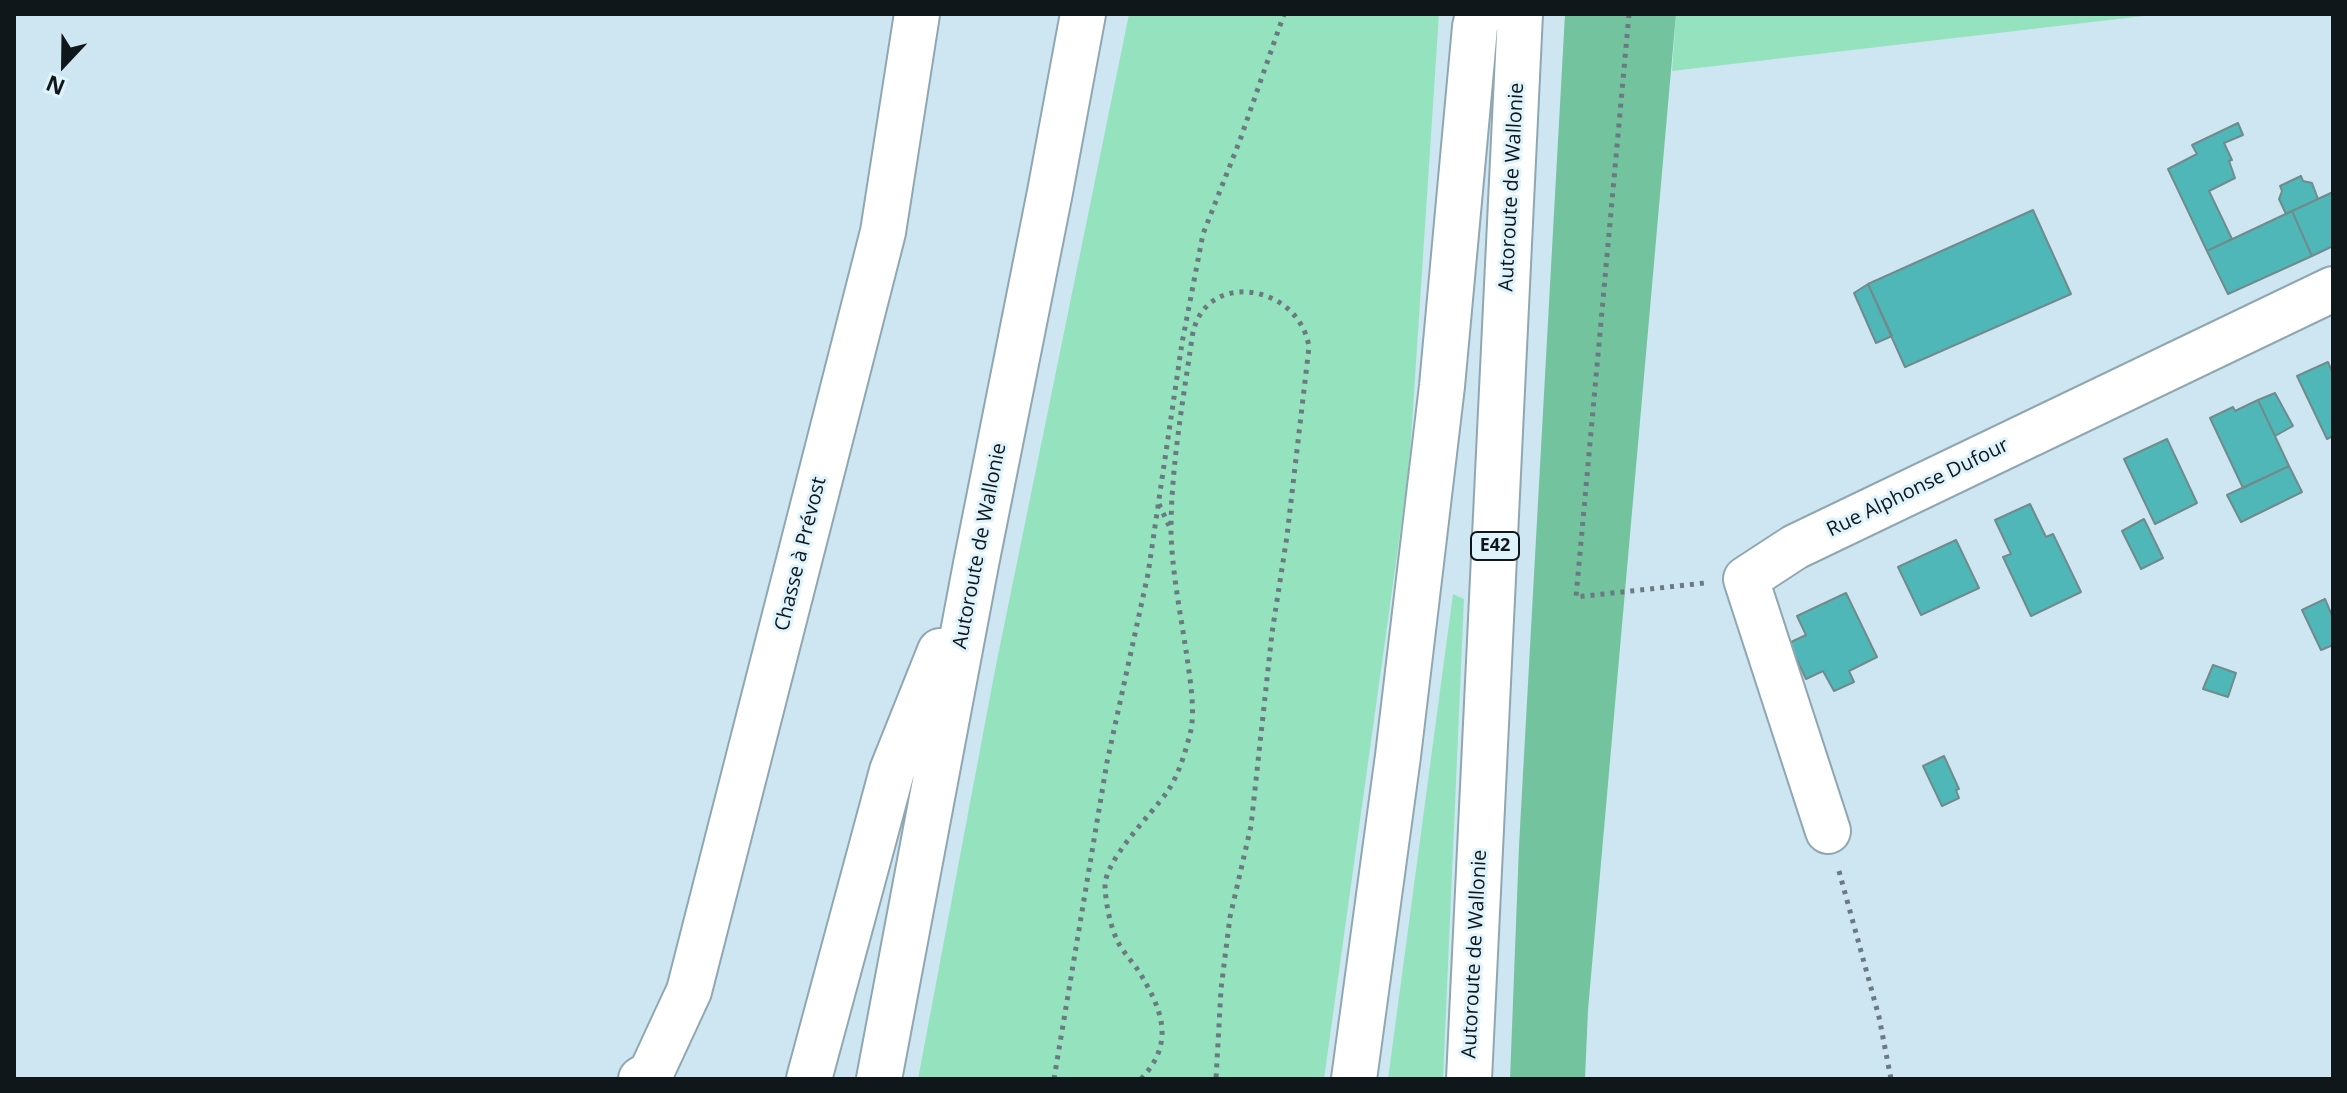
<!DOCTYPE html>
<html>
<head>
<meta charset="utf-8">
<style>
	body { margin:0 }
	#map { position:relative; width:2347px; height:1093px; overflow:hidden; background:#cee6f2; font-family:"Open Sans",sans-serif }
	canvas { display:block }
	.frame { position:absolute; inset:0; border:16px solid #0f171b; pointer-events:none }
	.north { position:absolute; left:24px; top:24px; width:80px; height:80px; -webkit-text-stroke:6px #dff3fc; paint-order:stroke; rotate:202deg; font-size:22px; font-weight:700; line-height:32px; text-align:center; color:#0f171b }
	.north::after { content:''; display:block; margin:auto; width:28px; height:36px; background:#0f171b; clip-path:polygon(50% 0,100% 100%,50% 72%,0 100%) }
</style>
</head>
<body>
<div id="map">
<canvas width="2347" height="1093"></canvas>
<div class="frame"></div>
<div class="north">N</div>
</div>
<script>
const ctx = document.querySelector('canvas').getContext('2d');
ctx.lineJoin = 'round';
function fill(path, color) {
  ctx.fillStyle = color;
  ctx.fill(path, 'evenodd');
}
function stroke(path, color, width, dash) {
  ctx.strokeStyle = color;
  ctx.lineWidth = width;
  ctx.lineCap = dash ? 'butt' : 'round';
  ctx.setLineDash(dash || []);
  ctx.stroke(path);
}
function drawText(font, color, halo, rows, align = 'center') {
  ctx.font = font + ' "Open Sans",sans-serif';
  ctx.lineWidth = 6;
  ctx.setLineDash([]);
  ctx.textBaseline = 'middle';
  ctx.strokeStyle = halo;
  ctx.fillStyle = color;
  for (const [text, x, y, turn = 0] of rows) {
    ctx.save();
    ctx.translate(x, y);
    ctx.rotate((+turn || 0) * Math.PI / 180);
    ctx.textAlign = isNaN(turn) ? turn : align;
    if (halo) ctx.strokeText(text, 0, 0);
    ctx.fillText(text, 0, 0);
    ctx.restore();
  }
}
fill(new Path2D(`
	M1129,14h310l-30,455 -85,610h-406l77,-409z
	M1676,14h485l-489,57z
	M1453,594l11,5 -21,480h-55z`), '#95e3be');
fill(new Path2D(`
	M1565,14h111l-88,996 -3,69h-75l9,-233z`), '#73c39e');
const building = new Path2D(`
	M2238,123l5,12 -19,8 8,17 -3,1 6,17 -26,13 23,48 -25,12 -39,-82 29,-15 -5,-9z
	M2301,176l2,5 9,2 6,16 -32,15 -7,-15 3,-8 -2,-5z
	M2333,192v54l-21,10 -20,-45z
	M2033,210l38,84 -166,73 -37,-83z
	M2292,211l20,45 -84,38 -21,-43z
	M1868,284l24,52 -16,7 -22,-50z
	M2328,362l5,12v62l-6,3 -30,-63z
	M2275,393l18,33 -18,10 -17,-36z
	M2258,400l31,66 -46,22 -33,-70 23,-11 2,4z
	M2167,439l30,64 -42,21 -31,-65z
	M2289,466l13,26 -61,30 -14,-27z
	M2030,504l16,33 7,-3 28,58 -50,24 -28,-59 8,-3 -16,-34z
	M2144,519l19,39 -22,11 -19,-38z
	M1956,540l23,48 -58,27 -23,-48z
	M1846,593l31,64 -28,14 5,11 -20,9 -11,-20 -17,8 -17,-36 17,-8 -9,-19z
	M2325,599l8,19v27l-12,5 -19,-40z
	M2213,665l23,8 -8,24 -25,-8z
	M1944,756l15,33 -3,1 3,8 -17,8 -19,-40z`);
fill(building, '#4fb7b8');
stroke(building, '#708b8b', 2);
const minor = new Path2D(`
	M1828,831l-82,-252 49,-32 538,-258
	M641,1079l10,-6 38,-82 194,-759 34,-218`);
const highway = new Path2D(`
	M809,1079l83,-308 48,-120
	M879,1079l97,-515 74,-372 33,-178
	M1354,1079l44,-323 44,-370 33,-359 3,-13
	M1469,1079l51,-1065`);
stroke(minor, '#90a7b2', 48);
stroke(highway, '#90a7b2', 48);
stroke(new Path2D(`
	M1629,14l-53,583 129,-14
	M1159,504l11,24
	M1839,871l40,146 12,62
	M1054,1079l53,-317 41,-188 34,-231 21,-109 37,-94 44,-126
	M1141,1079c35,-37 21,-70 -3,-109 -7,-10 -16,-19 -21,-30 -7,-15 -11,-36 -12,-53 -1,-27 47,-73 62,-95 12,-17 19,-42 24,-62 4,-23 -1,-50 -4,-73 -6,-41 -15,-84 -16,-126 0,-64 12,-130 21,-193 10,-70 107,-55 117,9l-22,189 -15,97 -21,193 -21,91 -9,72 -5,90`), '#6b7a82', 5, [4, 6]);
stroke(minor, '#fff', 44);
stroke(highway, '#fff', 44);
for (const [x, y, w] of [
	[1495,546,48]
]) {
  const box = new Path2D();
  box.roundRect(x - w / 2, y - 14, w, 28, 6);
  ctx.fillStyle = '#dff3fc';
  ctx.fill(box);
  stroke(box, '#0f171b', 2);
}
drawText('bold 18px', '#0f171b', null, [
	["E42",1495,546]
]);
drawText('20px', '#0f171b', '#dff3fc', [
	["Autoroute de Wallonie",1512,187,-87],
	["Rue Alphonse Dufour",1918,488,-26],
	["Autoroute de Wallonie",980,546,-79],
	["Chasse à Prévost",801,554,-76],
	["Autoroute de Wallonie",1475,954,-87]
]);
</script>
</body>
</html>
